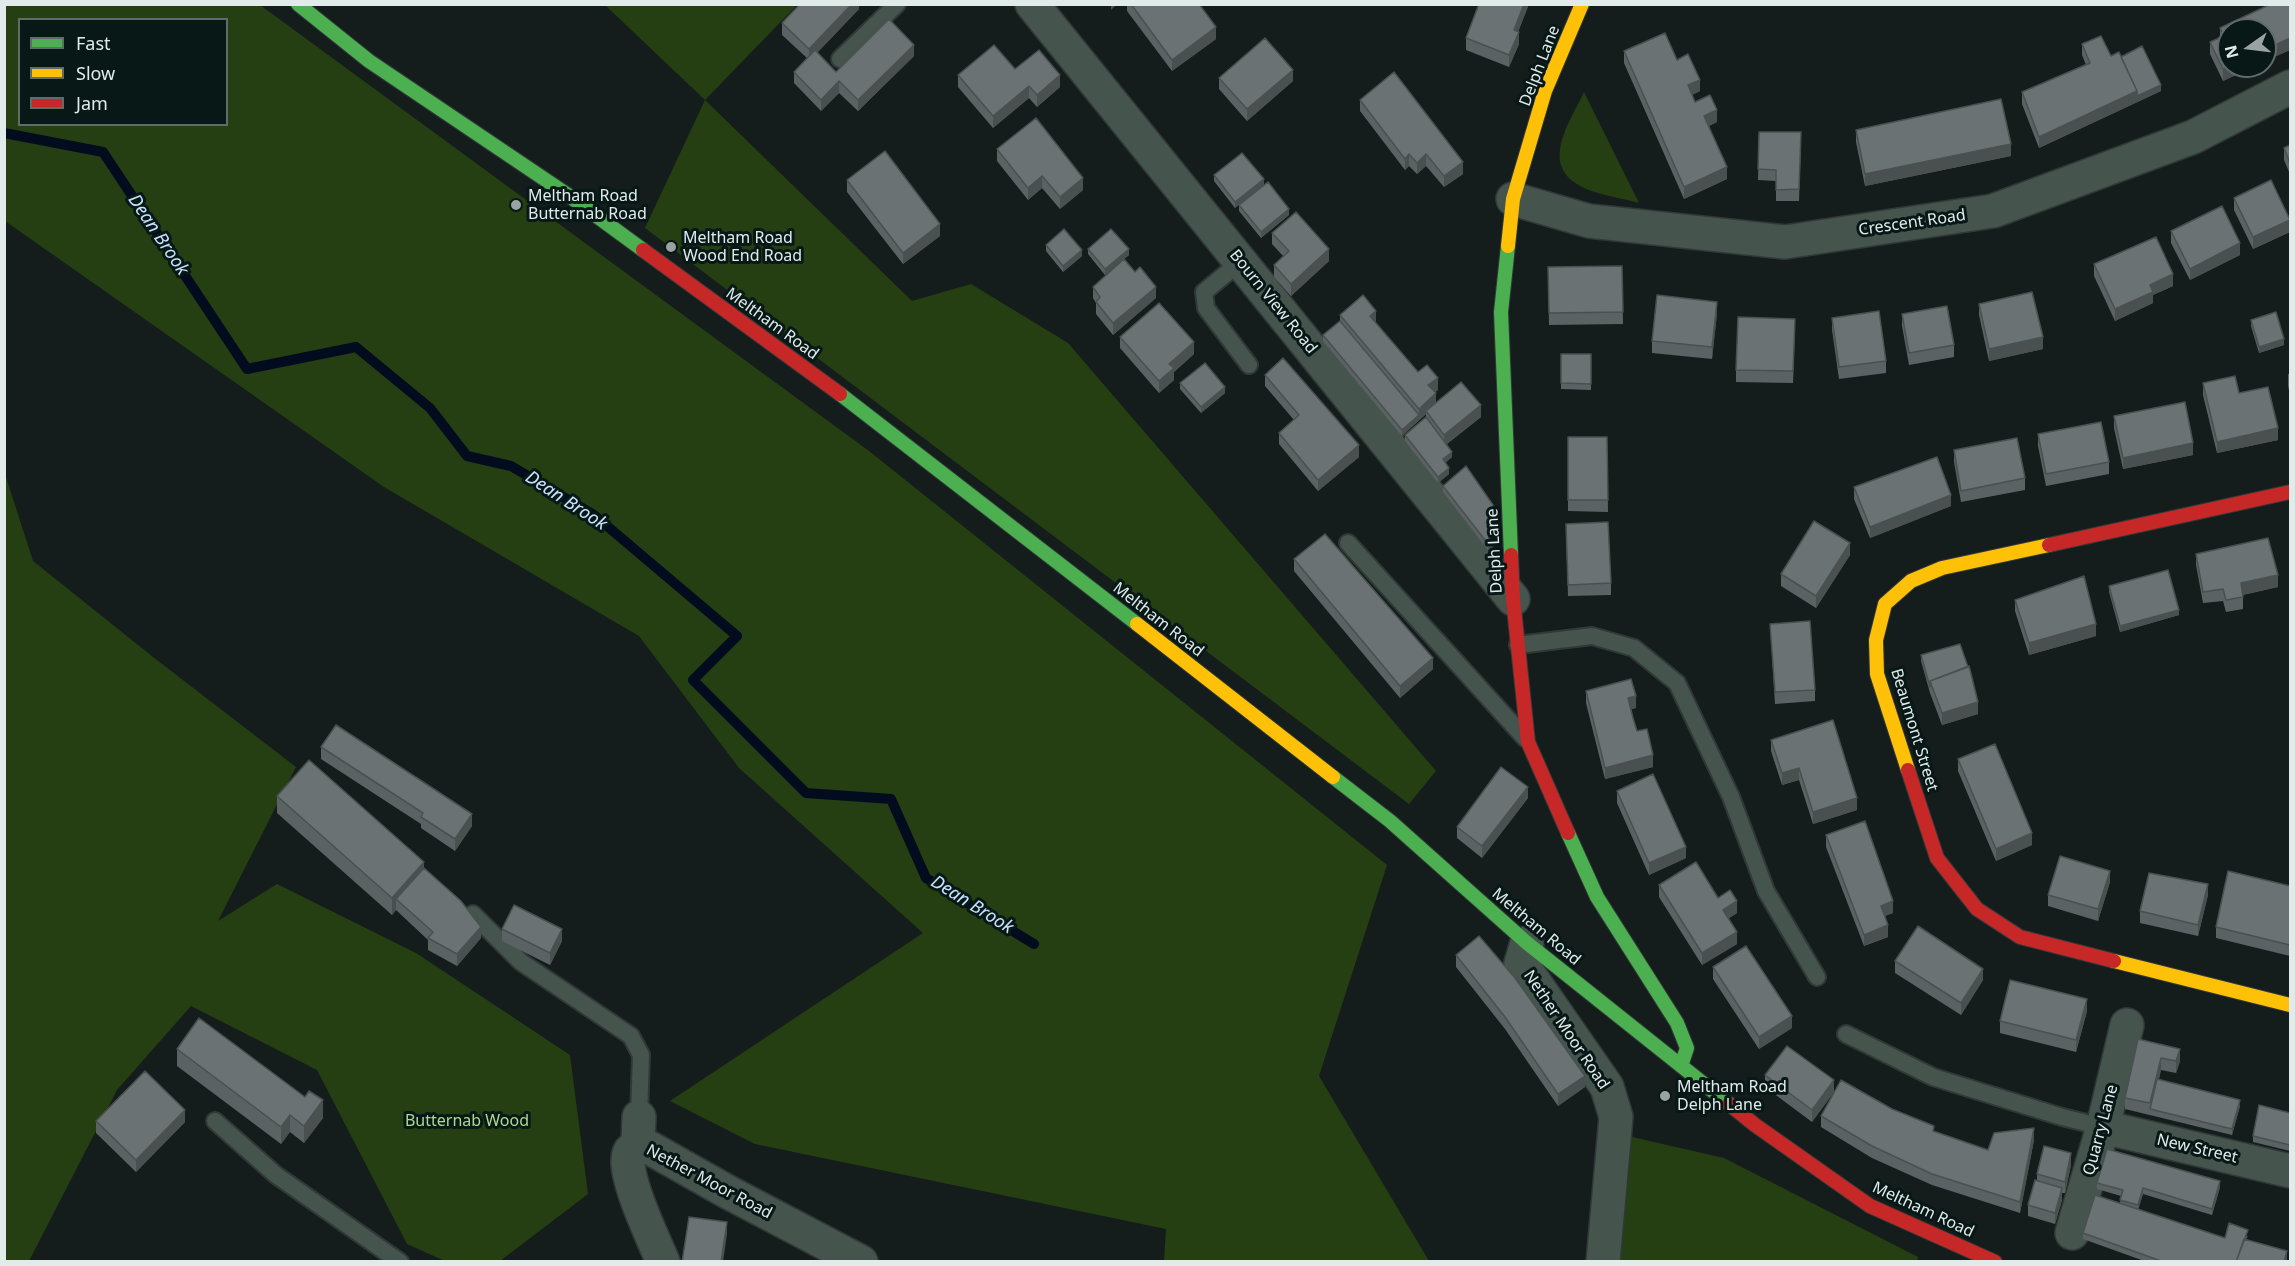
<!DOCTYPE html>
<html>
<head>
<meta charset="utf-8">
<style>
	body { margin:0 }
	#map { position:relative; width:2295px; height:1266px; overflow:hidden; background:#141d1c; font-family:"Noto Sans",sans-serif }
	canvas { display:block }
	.frame { position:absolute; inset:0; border:6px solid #e0ebea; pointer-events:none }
	.legend { position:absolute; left:18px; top:18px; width:210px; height:108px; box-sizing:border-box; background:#071817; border:2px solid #5e6c6b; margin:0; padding:8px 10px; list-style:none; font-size:18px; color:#e0ebea }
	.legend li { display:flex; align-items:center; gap:12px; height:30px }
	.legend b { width:30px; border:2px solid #5e6c6b }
	.north { position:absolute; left:2217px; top:18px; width:60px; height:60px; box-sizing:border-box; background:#071817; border:2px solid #5e6c6b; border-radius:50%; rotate:256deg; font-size:16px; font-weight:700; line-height:24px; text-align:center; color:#e0ebea }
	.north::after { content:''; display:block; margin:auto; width:21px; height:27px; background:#99a3a2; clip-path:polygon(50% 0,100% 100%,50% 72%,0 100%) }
</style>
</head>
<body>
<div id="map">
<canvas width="2295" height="1266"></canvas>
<div class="frame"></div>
<ul class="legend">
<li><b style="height:8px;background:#4caf50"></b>Fast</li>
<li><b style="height:8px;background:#ffc107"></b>Slow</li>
<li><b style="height:8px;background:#c62828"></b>Jam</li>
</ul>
<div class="north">N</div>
</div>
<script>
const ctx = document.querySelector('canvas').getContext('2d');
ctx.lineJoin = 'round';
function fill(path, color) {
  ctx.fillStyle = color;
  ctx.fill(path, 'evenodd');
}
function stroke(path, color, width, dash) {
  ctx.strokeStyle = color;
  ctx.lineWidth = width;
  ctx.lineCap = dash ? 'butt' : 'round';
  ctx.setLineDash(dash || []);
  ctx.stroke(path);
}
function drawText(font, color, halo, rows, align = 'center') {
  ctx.font = font + ' "Noto Sans",sans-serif';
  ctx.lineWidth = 6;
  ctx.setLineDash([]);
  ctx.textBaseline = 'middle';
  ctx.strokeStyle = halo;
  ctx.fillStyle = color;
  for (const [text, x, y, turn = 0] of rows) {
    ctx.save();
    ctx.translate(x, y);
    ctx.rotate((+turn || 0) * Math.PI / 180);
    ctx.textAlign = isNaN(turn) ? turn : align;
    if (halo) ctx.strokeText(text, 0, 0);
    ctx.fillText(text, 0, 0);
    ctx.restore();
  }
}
fill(new Path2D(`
	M5,4l255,1 609,446 518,414 -68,211 110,185h-265l2,-32 -411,-85 -85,-43 253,-168 -184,-165 -100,-132 -255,-149 -379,-266zM20,20h206v104h-206z
	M605,5h192l-92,95 207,201 59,-17 97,59 368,428 -27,33 -764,-576 60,-128z
	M1584,92l55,111c-32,-9 -89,-12 -78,-59 3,-16 16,-37 23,-52z
	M4,471l29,90 120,96 143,110 -78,154 59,-37 139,69 154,102 18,139 -88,67h-55l-38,-17 -90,-174 -126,-64 -74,84 -88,171h-24z
	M1632,1137l92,21 194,99 -1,5h-300z`), '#253f12');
stroke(new Path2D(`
	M4,133l99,19 144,217 109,-22 74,61 37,48 44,10 83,49 143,121 -44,44 113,113 85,6 35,79 108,66`), '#020c1e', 10);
const lane = new Path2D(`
	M840,59l57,-55
	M1240,262l-36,30 2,16 43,57
	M1348,543l177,195
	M1518,645l74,-9 42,12 43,35 54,114 35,94 51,86
	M473,914l48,48 110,74 10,19 -2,62
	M1846,1034l87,43 129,40 41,10
	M215,1121l61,54 124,87`);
const street = new Path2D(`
	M1032,4l481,595
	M1513,199l76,22 196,21 208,-31 200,-74 97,-50
	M1527,943l-6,20 86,124 9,30 -13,145
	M2103,1127l187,44
	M638,1146l1,-29
	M2072,1233l31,-106 24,-102
	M663,1262c-7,-18 -48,-100 -31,-113 5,-4 12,-2 18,-1l76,43 135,71`);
const fast = new Path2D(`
	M298,4l71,57 199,134 75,55
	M1508,246l-7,66 10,243
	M840,394l297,230
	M1333,777l57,44 137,122 202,161
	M1568,833l29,64 80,126 10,25 -6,18`);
const slow = new Path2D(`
	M1508,246l5,-47 32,-108 37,-87
	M1137,624l196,153
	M1908,770l-31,-96 -1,-34 9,-36 26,-23 31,-13 107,-23
	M2114,961l176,44`);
const jam = new Path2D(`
	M643,250l197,144
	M2049,545l241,-53
	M1511,555l2,44 15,143 40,91
	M1908,770l29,88 40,51 43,28 94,24
	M1729,1104l26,21 115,81 125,56`);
stroke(lane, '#313938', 20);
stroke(street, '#313938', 36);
stroke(fast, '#313938', 16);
stroke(slow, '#313938', 16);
stroke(jam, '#313938', 16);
stroke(lane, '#45544d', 16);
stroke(street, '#45544d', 33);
stroke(fast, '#4caf50', 14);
stroke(slow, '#ffc107', 14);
stroke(jam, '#c62828', 14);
fill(new Path2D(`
	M859,4v5l-42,44 19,19 78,-16 -56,55 -19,-18 -18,18 -27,-28v-11l13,-14 -25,-23v-12z
	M1127,4h72l17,35 -44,32 -45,-60z
	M1479,4h50l-11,28 1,12 -10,23 -43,-17v-12z
	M2290,4v46l-25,11v-31l-36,36h26l-32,15 -13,-27v-12l10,-4v-10z
	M2082,44l29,12 10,1 40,34 -122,57 -17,-44v-12l64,-27 -4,-10z
	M1624,51l53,9 23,31 -8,4 3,7 22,20 -8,4 18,53 -43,20 -60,-136z
	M1015,69l45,18 -23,20 -8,-9 -36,30 -35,-41v-12z
	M1219,78l74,3 -46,40 -28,-32z
	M1360,100l103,74 -19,13 -18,-21 -9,8 -8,-8 -4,4 -45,-59z
	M1856,130l155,26 -146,30 -9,-44z
	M1759,132l42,12 -2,57h-23v-20l-18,-1z
	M2290,145v29l-6,-14v-12z
	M997,149l86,41 -23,19 -18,-21 -14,12 -31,-39z
	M1214,175l50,10 -29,23 -21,-27z
	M847,180l93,56 -37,28 -56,-72z
	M2234,198l56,34 -37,17 -19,-39z
	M1239,205l50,10 -28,23 -22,-27z
	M2171,231l69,24 -50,25 -19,-37z
	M1272,233l57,28 -38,35 -17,-19v-12l9,-9 -11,-12z
	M1046,245l36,11 -19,16 -17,-21z
	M1088,249l41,6 -5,4 32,39 -43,37 -17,-21v-11l-3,-5v-11l29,-27 -17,15 -17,-21z
	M2094,264l79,22 -20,9v8l-38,18 -21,-45z
	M1622,266l1,58 -74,1 -1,-58z
	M1979,304l64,45 -54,12 -10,-46z
	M1717,313l-5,46 -60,-6v-12z
	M1902,314l52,31v12l-45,8 -7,-39z
	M1340,315l36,7 -1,1 43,49 20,18 -3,2 1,11 45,14 -34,27 5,13 -7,6 4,11 -11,9 -33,-42v-6l21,-18v-3l-24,22 -79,-95v-6l17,-14z
	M1832,318l54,43v12l-47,6 -7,-49z
	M2251,320l33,25 -25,8 -8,-27z
	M1795,331l-2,52 -57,-1v-12z
	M1120,337l74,17 -20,18v8l-15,13 -39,-45z
	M1561,354h30v36l-30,-1z
	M2288,374h2v21l-2,-9z
	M1265,375l94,82 -41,34 -39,-47v-11l15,-13 -29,-34z
	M1180,383l45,10 -24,20 -21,-24z
	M2203,383l36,10 39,47 -61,13 -14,-58z
	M2114,416l79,39 -70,14 -9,-41z
	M2038,434l71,28v12l-63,12 -8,-40z
	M1568,437h39l1,75 -40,-1z
	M1954,450l71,28v12l-64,12 -7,-40z
	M1443,486l50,25 -5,39 -45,-58z
	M1854,487l97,19 -81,32 -16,-39z
	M1566,535l45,48v12l-43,1z
	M2196,554l82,33 -35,8v14l-17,3 -3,-11 -20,2 -7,-38z
	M1850,555l-34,53 -35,-22v-12z
	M1294,559l139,110 -33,29 -106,-127z
	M2109,586l70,29 -59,17 -11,-40z
	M2015,600l81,36 -67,19 -14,-44z
	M1770,624l45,66v11l-40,3z
	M1921,655l47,12 10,47 -36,11 -12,-32 -9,-32z
	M1586,691l50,17 -5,1 2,9 4,13 16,36 -48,12 -19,-76z
	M1771,740l86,70 -44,14 -14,-44 -17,5 -11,-34z
	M321,747l151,79 -17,25 -34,-23v-4l-100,-65z
	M1958,759l74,86 -36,16 -38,-90z
	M1617,791l69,67 -37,17 -32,-72z
	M277,796l147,72 57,70 -24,28 -29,-16v-10l-32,-30 -4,5 -115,-102z
	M1528,798l-46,60 -25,-20v-11z
	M1826,835l67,78 -8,3 3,21 -24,9 -38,-99z
	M2110,882l-12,39 -50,-15v-11z
	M1659,885l59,13 19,15 -8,5 8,26 -35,21 -43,-68z
	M2290,886v70l-74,-18v-11z
	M2208,895l-10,41 -58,-13v-12z
	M502,929l60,12 -12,24 -48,-24z
	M1456,955l129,132 -27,19 -53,-77 -49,-62z
	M1895,961l88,19 -22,35 -66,-42z
	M1713,967l79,61 -33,21 -46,-70z
	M2087,1011l-11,41 -76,-19v-12z
	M2138,1039l42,22 -4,12 -15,-3 -2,9 81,27 -8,29 -107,-26v-11z
	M177,1049l146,69 -19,25 -14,-11 -9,12 -104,-78z
	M1765,1075l69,17 -22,30 -47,-35z
	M1892,1109l42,23 54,18 46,-10 -14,73 -88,-28 -60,-27 -51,-31v-11z
	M2290,1113v38l-37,-9v-6z
	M96,1121l89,1 -49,50 -40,-39z
	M2071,1165l-6,28h-3v7l-7,24 -27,-8v-11l9,-24v-7z
	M2097,1183l123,4 -8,28 -69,-21 -5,15 87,29 23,-2 -2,3 41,23h-140l-64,-23v-6l37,-30 1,-7 -24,-7z`), '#5b6263');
fill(new Path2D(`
	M852,4h7v5l-50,52v-12z
	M1111,4h6l-6,6z
	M1524,4h5l-15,38v-12z
	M1216,27v12l-44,32v-11z
	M1519,32v12l-10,23v-12z
	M2290,38v12l-25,11v-11z
	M914,45v11l-56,55v-11z
	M2230,66h25l-32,15v-12z
	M1293,70v11l-46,40v-12z
	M1060,75v12l-23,20v-12z
	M1700,80v11l-12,6v-12z
	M839,81v12l-18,18v-11z
	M2161,85v6l-122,57v-11l98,-46z
	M1029,86v12l-36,30v-12z
	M1717,110v12l-13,6v-12z
	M2011,144v12l-146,30v-12z
	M1409,154v12l-4,4v-11z
	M1426,154v12l-9,8v-11z
	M1463,162v12l-19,13v-11z
	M1727,167v12l-43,20v-12z
	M1042,176v12l-14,12v-12z
	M1083,178v12l-23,19v-12z
	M1264,179v6l-29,23v-6z
	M1289,209v6l-28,23v-6z
	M2290,220v12l-37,17v-12z
	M940,224v12l-37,28v-11z
	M2240,243v12l-50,25v-11z
	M1129,249v6l-24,20v-6z
	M1329,249v12l-38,35v-12z
	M1082,250v6l-19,16v-6z
	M2173,274v12l-20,9v8l-38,18v-12l35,-24z
	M1156,287v11l-43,37v-12z
	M1717,302v11l-5,46v-12z
	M1376,311v11l-6,6v-12z
	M2043,337v12l-54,12v-12z
	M2284,339v6l-25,8v-6z
	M1194,342v12l-20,18v8l-15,13v-12l10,-17z
	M1438,378v12l-10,7v-12z
	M1225,387v6l-24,20v-6z
	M1436,393v12l-10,6v3l-24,22v-6l17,-15v-6z
	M1481,405v12l-37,29v-11z
	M2278,428v12l-61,13v-11z
	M2193,443v12l-70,14v-11z
	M1359,445v12l-41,34v-11z
	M1452,452v5l-9,8v-6z
	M1449,468v6l-11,9v-6z
	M1951,495v11l-81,32v-11z
	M1493,505v6l-5,39v-6z
	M1850,543v12l-34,53v-12z
	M2278,575v12l-37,8v-12z
	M2179,610v5l-59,17v-6z
	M2096,624v12l-67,19v-12z
	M1433,658v11l-33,29v-12z
	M1636,696v12l-8,2v-12z
	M1978,702v12l-36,11v-12z
	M1653,755v12l-48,12v-11z
	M1799,768v12l-17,5v-12z
	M1528,787v11l-46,60v-12z
	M1857,798v12l-44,14v-12z
	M472,814v12l-17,25v-12z
	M2032,833v12l-36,16v-12z
	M1686,847v11l-37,17v-12z
	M424,862v17l-28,20v11l-4,5v-17z
	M2110,871v11l-12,39v-12z
	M2208,884v11l-10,41v-11z
	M1737,901v12l-14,9v-12z
	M1893,901v12l-12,4v-11z
	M1888,925v12l-24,9v-11z
	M481,927v11l-24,28v-12z
	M562,929v12l-12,24v-12z
	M1737,932v12l-35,21v-12z
	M1983,969v11l-22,35v-12z
	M2087,999v12l-11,41v-12z
	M1792,1016v12l-33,21v-12z
	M2180,1049v12l-4,12v-12z
	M2161,1058v12l-10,39h-1v-6z
	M1585,1076v11l-27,19v-12z
	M1834,1080v12l-22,30v-12z
	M323,1100v18l-19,25v-17z
	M2240,1100v6l-8,29v-6z
	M185,1110v12l-49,50v-12z
	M290,1115v17l-9,12v-17z
	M2034,1128v12l-14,73v-11z
	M2071,1153v12l-6,28v-11z
	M2220,1181v6l-8,28v-6z
	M2062,1188v12l-7,24v-11z
	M2143,1188v6l-5,17v-6z
	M727,1222v12l-4,28h-2z
	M2287,1251v11h-3z`), '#4a5050');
const building = new Path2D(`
	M800,4h52l-43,45 -27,-26z
	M1131,4h68l17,23 -44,33z
	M1479,4h45l-10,26 5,2 -10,23 -43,-17z
	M2271,4h19v34l-25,12v-20h-36v36h1l-7,3 -13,-27 14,-6 -4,-8z
	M889,19l25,26 -56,55 -19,-19 -18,19 -27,-28 21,-22 21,22z
	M1665,33l12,27 11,-6 12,26 -12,5 7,17 15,-7 7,15 -13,6 23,51 -43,20 -60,-136z
	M2101,36l10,20 8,-4 18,39 -98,46 -17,-45 68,-29 -8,-19z
	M1265,38l28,32 -46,39 -28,-31z
	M994,45l21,24 24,-19 21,25 -23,20 -8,-9 -36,30 -35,-41z
	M2142,46l19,39 -24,11v-5l-16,-34z
	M1394,72l69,90 -19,14 -18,-22 -9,9 -8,-9 -4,5 -45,-59z
	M2001,99l10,45 -146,30 -9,-44z
	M1036,118l47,60 -23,19 -18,-21 -14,12 -31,-39z
	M1759,132h42l-2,57 -23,1v-20l-18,-1z
	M2290,145v18l-6,-15z
	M885,151l55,73 -37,29 -56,-73z
	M1242,153l22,26 -29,23 -21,-27z
	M2271,180l19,40 -37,17 -19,-39z
	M1268,182l21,27 -28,23 -22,-27z
	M2222,206l18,37 -50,26 -19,-38z
	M1296,212l33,37 -38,35 -17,-19 15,-14 -17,-18z
	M1064,229l18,21 -19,16 -17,-21z
	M1111,229l18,20 -24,20 -17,-20z
	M2156,237l17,37 -23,11 3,7 -38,17 -21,-45z
	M1124,259l11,13 5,-5 16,20 -43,36 -17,-21 4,-5 -7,-10z
	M1622,266l1,46 -74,1 -1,-46z
	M2032,292l11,45 -54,12 -10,-45z
	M1363,295l13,16 -6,5 48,56 9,-7 11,13 -10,7 8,8 -17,16 -79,-94z
	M1657,295l60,7 -5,45 -60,-6z
	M1159,303l35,39 -25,22 5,4 -15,13 -39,-44z
	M1947,306l7,39 -45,8 -7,-39z
	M1879,311l7,50 -47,6 -7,-49z
	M2276,312l8,27 -25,8 -8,-27z
	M1738,317l57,2 -2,52 -57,-1z
	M1340,321l79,94 -17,15 -79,-95z
	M1561,354h30v30l-30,-1z
	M1283,358l76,87 -41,35 -39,-47 20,-18 -34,-40z
	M1205,363l20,24 -24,20 -21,-24z
	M2235,376l4,17 29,-6 10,41 -61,14 -14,-59z
	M1461,382l20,23 -37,30 -18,-24z
	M2185,402l8,41 -70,15 -9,-42z
	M1426,417l26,35 -9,7 6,9 -11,9 -33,-42z
	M2101,422l8,40 -63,12 -8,-40z
	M1568,437h39l1,63h-40z
	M2017,438l8,40 -64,13 -7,-41z
	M1937,457l14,38 -81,32 -16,-40z
	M1466,466l27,39 -5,39 -45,-58z
	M1814,521l36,22 -34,53 -35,-22z
	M1608,522l3,61 -43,2 -2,-61z
	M1325,534l108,124 -33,28 -106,-127z
	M2268,538l10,37 -37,8 2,14 -17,3 -3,-11 -20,3 -7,-38z
	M2168,570l11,40 -59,16 -11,-40z
	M2084,576l12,48 -67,19 -14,-43z
	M1810,621l5,69 -40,2 -5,-68z
	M1960,644l8,23 -38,14v6l-9,-32z
	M1969,666l9,36 -36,11 -12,-32z
	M1631,679l5,17 -8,2 5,20 4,13 10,-2 6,26 -48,13 -19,-77z
	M1833,720l24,78 -44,14 -14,-44 -17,5 -11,-33z
	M336,725l136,89 -17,25 -34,-22 2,-4 -102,-66z
	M1995,744l37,89 -36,16 -38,-90z
	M309,760l115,102 -32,36 -115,-102z
	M1501,767l27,20 -46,59 -25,-19z
	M1653,774l33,73 -37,16 -32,-72z
	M1865,821l28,80 -12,5 7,19 -24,10 -38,-100z
	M2060,856l50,15 -12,38 -50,-14z
	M1696,862l22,36 12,-8 7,11 -14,9 14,22 -35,21 -43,-68z
	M424,868l37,33 20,26 -24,27 -29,-16 5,-6 -37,-33z
	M2228,871l62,15v59l-74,-18z
	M2149,873l59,11 -10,41 -58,-14z
	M514,905l48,24 -12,24 -48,-24z
	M1918,926l65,43 -22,34 -66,-42z
	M1479,936l36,42 70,98 -27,18 -53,-77 -49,-62z
	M1746,946l46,70 -33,21 -46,-70z
	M2010,980l77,19 -11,41 -76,-19z
	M199,1018l106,79 4,-6 14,9 -19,26 -14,-11 -9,12 -104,-78z
	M2138,1039l42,10 -4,12 -15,-3 -11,45 -25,-5z
	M1787,1046l47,34 -22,30 -47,-35z
	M145,1071l40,39 -49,50 -40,-39z
	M2157,1079l83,21 -8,29 -82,-20z
	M1841,1080l51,29 42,17 -1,5 55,19 6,-17 40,-5 -14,74 -88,-28 -60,-28 -51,-30z
	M2259,1105l31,8v32l-37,-9z
	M2044,1146l27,7 -6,29 -28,-8z
	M2107,1149l113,32 -8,28 -69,-21 -5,17 -18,-5 3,-10 -26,-7z
	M2035,1180l27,8 -7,25 -27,-8z
	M2095,1195l130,43 4,-15 19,7 -12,32h-72l-81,-29z
	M689,1217l38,5 -6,40h-39z
	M2244,1239l43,12 -3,11h-48z`);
fill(building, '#6a7273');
stroke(building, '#4a5050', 1.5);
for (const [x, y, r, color] of [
	[516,205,6,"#99a3a2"],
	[671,247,6,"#99a3a2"],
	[1665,1096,6,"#99a3a2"]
]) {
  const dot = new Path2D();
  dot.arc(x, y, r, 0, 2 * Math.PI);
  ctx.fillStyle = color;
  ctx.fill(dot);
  stroke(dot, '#071817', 2);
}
drawText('16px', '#e0ebea', '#071817', [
	["Delph Lane",1540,66,-69],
	["Crescent Road",1912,223,-8],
	["Bourn View Road",1273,302,51],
	["Meltham Road",772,324,36],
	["Delph Lane",1495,551,-93],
	["Meltham Road",1158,620,38],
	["Beaumont Street",1914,730,73],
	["Meltham Road",1536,927,40],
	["Nether Moor Road",1566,1030,56],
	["Quarry Lane",2101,1130,-75],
	["New Street",2197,1149,13],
	["Nether Moor Road",709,1182,28],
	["Meltham Road",1923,1210,25]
]);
drawText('16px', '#e0ebea', '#071817', [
	["Meltham Road",528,196],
	["Butternab Road",528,214],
	["Meltham Road",683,238],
	["Wood End Road",683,256],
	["Meltham Road",1677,1087],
	["Delph Lane",1677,1105]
], 'left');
drawText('16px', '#abda8c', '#071817', [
	["Butternab Wood",467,1121]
]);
drawText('italic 18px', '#c8e3fd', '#071817', [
	["Dean Brook",158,235,56],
	["Dean Brook",566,501,33],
	["Dean Brook",972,905,32]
]);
</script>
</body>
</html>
